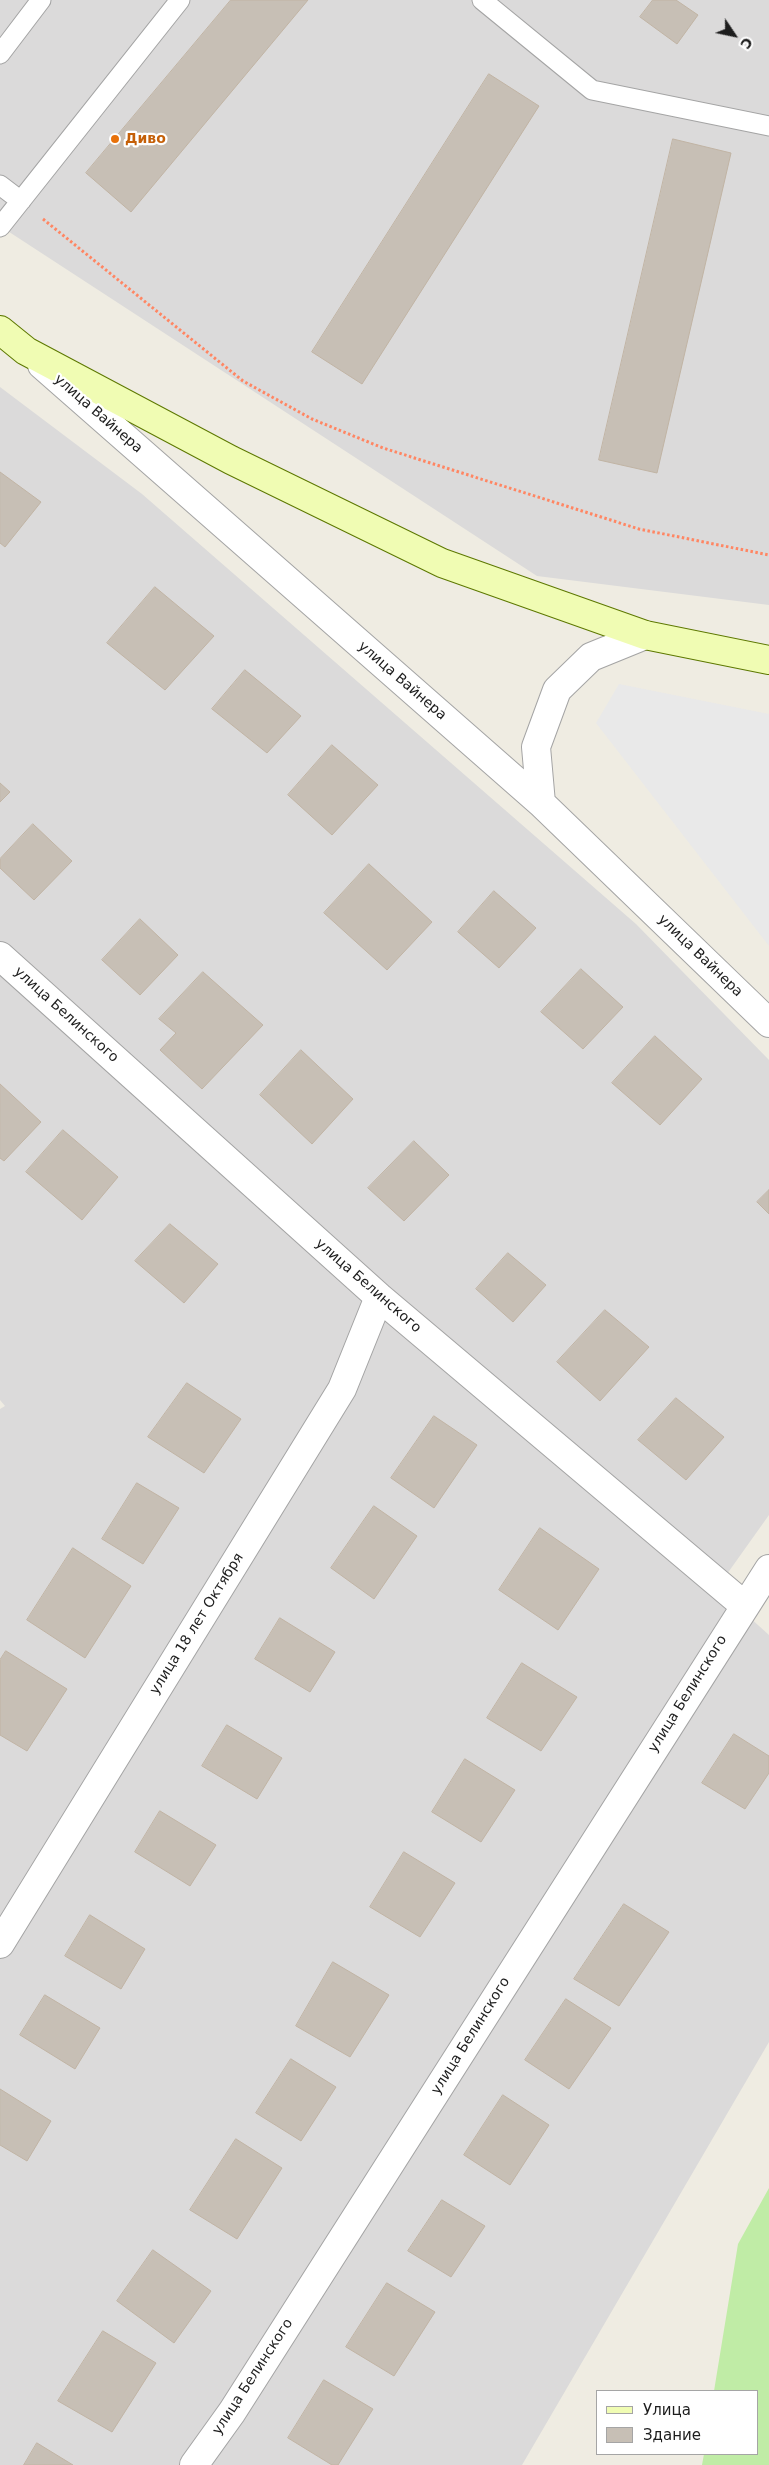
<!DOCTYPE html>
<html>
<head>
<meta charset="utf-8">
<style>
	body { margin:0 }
	#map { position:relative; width:769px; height:2465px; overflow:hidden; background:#efece2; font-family:"DejaVu Sans",sans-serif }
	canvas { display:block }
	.legend { position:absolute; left:596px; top:2390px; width:162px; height:65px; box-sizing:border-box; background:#fff; border:1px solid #a5a5a5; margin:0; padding:6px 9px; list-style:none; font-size:15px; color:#1d1d1d }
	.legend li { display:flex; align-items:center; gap:10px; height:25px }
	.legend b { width:25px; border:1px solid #a5a5a5 }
	.north { position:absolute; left:709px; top:10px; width:50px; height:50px; -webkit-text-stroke:4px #fff; paint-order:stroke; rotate:124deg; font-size:14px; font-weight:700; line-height:20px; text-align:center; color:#1d1d1d }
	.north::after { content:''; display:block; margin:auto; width:18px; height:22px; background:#1d1d1d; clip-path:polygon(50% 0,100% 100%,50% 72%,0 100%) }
</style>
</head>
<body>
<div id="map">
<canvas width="769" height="2465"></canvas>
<ul class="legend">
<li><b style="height:6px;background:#f0fcb3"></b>Улица</li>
<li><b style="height:14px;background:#c7bfb5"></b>Здание</li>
</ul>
<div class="north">С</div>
</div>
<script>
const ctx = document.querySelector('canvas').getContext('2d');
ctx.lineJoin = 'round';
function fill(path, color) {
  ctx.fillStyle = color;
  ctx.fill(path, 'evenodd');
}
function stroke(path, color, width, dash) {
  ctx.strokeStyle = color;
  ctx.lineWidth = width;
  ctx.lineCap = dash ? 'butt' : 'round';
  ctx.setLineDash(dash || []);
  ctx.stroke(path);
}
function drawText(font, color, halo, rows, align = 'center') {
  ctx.font = font + ' "DejaVu Sans",sans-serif';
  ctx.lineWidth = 4.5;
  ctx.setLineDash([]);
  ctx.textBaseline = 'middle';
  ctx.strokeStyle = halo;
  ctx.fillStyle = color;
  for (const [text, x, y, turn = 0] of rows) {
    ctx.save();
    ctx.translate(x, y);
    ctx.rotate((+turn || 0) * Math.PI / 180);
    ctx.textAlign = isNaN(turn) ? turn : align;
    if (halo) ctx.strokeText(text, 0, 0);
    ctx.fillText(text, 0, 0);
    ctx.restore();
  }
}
fill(new Path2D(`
	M0,0h769v605l-232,-29 -537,-350z
	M0,387l142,107 494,430 133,136v455l-52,73 52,47v407l-247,423h-522v-1056l5,-3 -5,-6z`), '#dbdada');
fill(new Path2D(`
	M769,2188v277h-67l2,-11h54v-63h-44l24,-147z`), '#c0eca6');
fill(new Path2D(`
	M619,684l150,30v232l-173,-223z`), '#e9e9e9');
const building = new Path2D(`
	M231,0h77l-177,212 -45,-39z
	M653,0h23l22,15 -21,29 -37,-27z
	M489,74l50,32 -177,278 -50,-32z
	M673,139l58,14 -74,320 -58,-13z
	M0,472l41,30 -36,45 -5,-4z
	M155,587l59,49 -49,54 -58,-47z
	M245,670l56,46 -34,37 -55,-44z
	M332,745l46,40 -46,50 -44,-40z
	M0,783l10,9 -10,10z
	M33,824l39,37 -38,39 -34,-32v-9z
	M369,864l63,58 -45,48 -63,-57z
	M494,891l42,37 -37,40 -41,-36z
	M140,919l38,36 -38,40 -38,-35z
	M581,969l42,38 -40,42 -42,-37z
	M203,972l60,53 -61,64 -42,-39 16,-17 -17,-14z
	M655,1036l47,43 -42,46 -48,-42z
	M301,1050l52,49 -41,45 -52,-49z
	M0,1084l41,38 -37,39 -4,-3z
	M63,1130l55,47 -36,43 -56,-48z
	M414,1141l35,34 -45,46 -36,-33z
	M769,1190v24l-12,-12z
	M170,1224l48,40 -34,39 -49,-42z
	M508,1253l38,32 -33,37 -37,-33z
	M605,1310l44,37 -49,54 -43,-39z
	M187,1383l54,36 -37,54 -56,-36z
	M676,1398l48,39 -38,43 -48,-40z
	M434,1416l43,29 -43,63 -43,-30z
	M137,1483l42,25 -36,56 -41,-25z
	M374,1506l43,30 -43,63 -43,-31z
	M540,1528l59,41 -41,61 -59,-40z
	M73,1548l58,38 -46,72 -58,-38z
	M280,1618l55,34 -25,40 -55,-33z
	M6,1651l61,38 -40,62 -27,-16v-75z
	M522,1663l55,34 -36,54 -54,-33z
	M227,1725l55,33 -25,41 -55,-33z
	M734,1734l35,22v17l-24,36 -43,-26z
	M465,1759l50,31 -34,52 -49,-30z
	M160,1811l56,34 -26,41 -55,-34z
	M404,1852l51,31 -35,54 -50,-30z
	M624,1904l45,28 -50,74 -45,-27z
	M90,1915l55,34 -24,40 -56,-33z
	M333,1962l56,33 -39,62 -54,-31z
	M45,1995l55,33 -25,41 -55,-34z
	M566,1999l45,29 -42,61 -44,-29z
	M291,2059l45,28 -35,54 -45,-28z
	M0,2089l51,32 -24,40 -27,-16z
	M503,2095l46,30 -39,60 -46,-30z
	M236,2139l46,29 -45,71 -47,-29z
	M442,2200l43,26 -34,51 -43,-26z
	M153,2250l58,41 -37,52 -57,-42z
	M387,2283l48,29 -41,64 -48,-29z
	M103,2331l53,32 -44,69 -54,-31z
	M324,2380l49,29 -35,56h-6l-44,-27z
	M37,2443l36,22h-49z`);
fill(building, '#c7bfb5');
stroke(building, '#c1b4a4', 1);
const service = new Path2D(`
	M482,0l110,90 177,36
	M0,54l41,-54
	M0,185l21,16
	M0,227l180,-227`);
const minor = new Path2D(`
	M42,365l499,438 228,220
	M541,803l-5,-56 21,-57 34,-33 54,-22
	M0,956l379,341 366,309
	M0,1944l342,-555 37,-92
	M194,2465l38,-53 537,-843`);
const secondary = new Path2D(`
	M0,330l26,21 205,109 211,103 203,72 124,25`);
stroke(service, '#a4a4a4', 21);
stroke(minor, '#a4a4a4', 30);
stroke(secondary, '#5d7800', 30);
stroke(new Path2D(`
	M43,219l200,162 69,38 71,29 256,81 130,26`), '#ff8663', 3, [2.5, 2.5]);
stroke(service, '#fff', 19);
stroke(minor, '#fff', 28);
stroke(secondary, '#f0fcb3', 28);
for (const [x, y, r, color] of [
	[115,139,5,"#e8710a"]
]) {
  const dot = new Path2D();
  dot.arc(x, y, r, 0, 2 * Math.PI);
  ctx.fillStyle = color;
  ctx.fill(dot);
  stroke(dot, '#fff', 2);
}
drawText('bold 14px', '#c56008', '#fff', [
	["Диво",125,139]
], 'left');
drawText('14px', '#1d1d1d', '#fff', [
	["улица Вайнера",98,414,41],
	["улица Вайнера",402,681,41],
	["улица Вайнера",700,956,44],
	["улица Белинского",66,1015,42],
	["улица Белинского",368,1286,41],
	["улица 18 лет Октября",197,1624,-58],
	["улица Белинского",688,1694,-58],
	["улица Белинского",471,2036,-58],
	["улица Белинского",253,2377,-57]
]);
</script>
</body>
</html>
